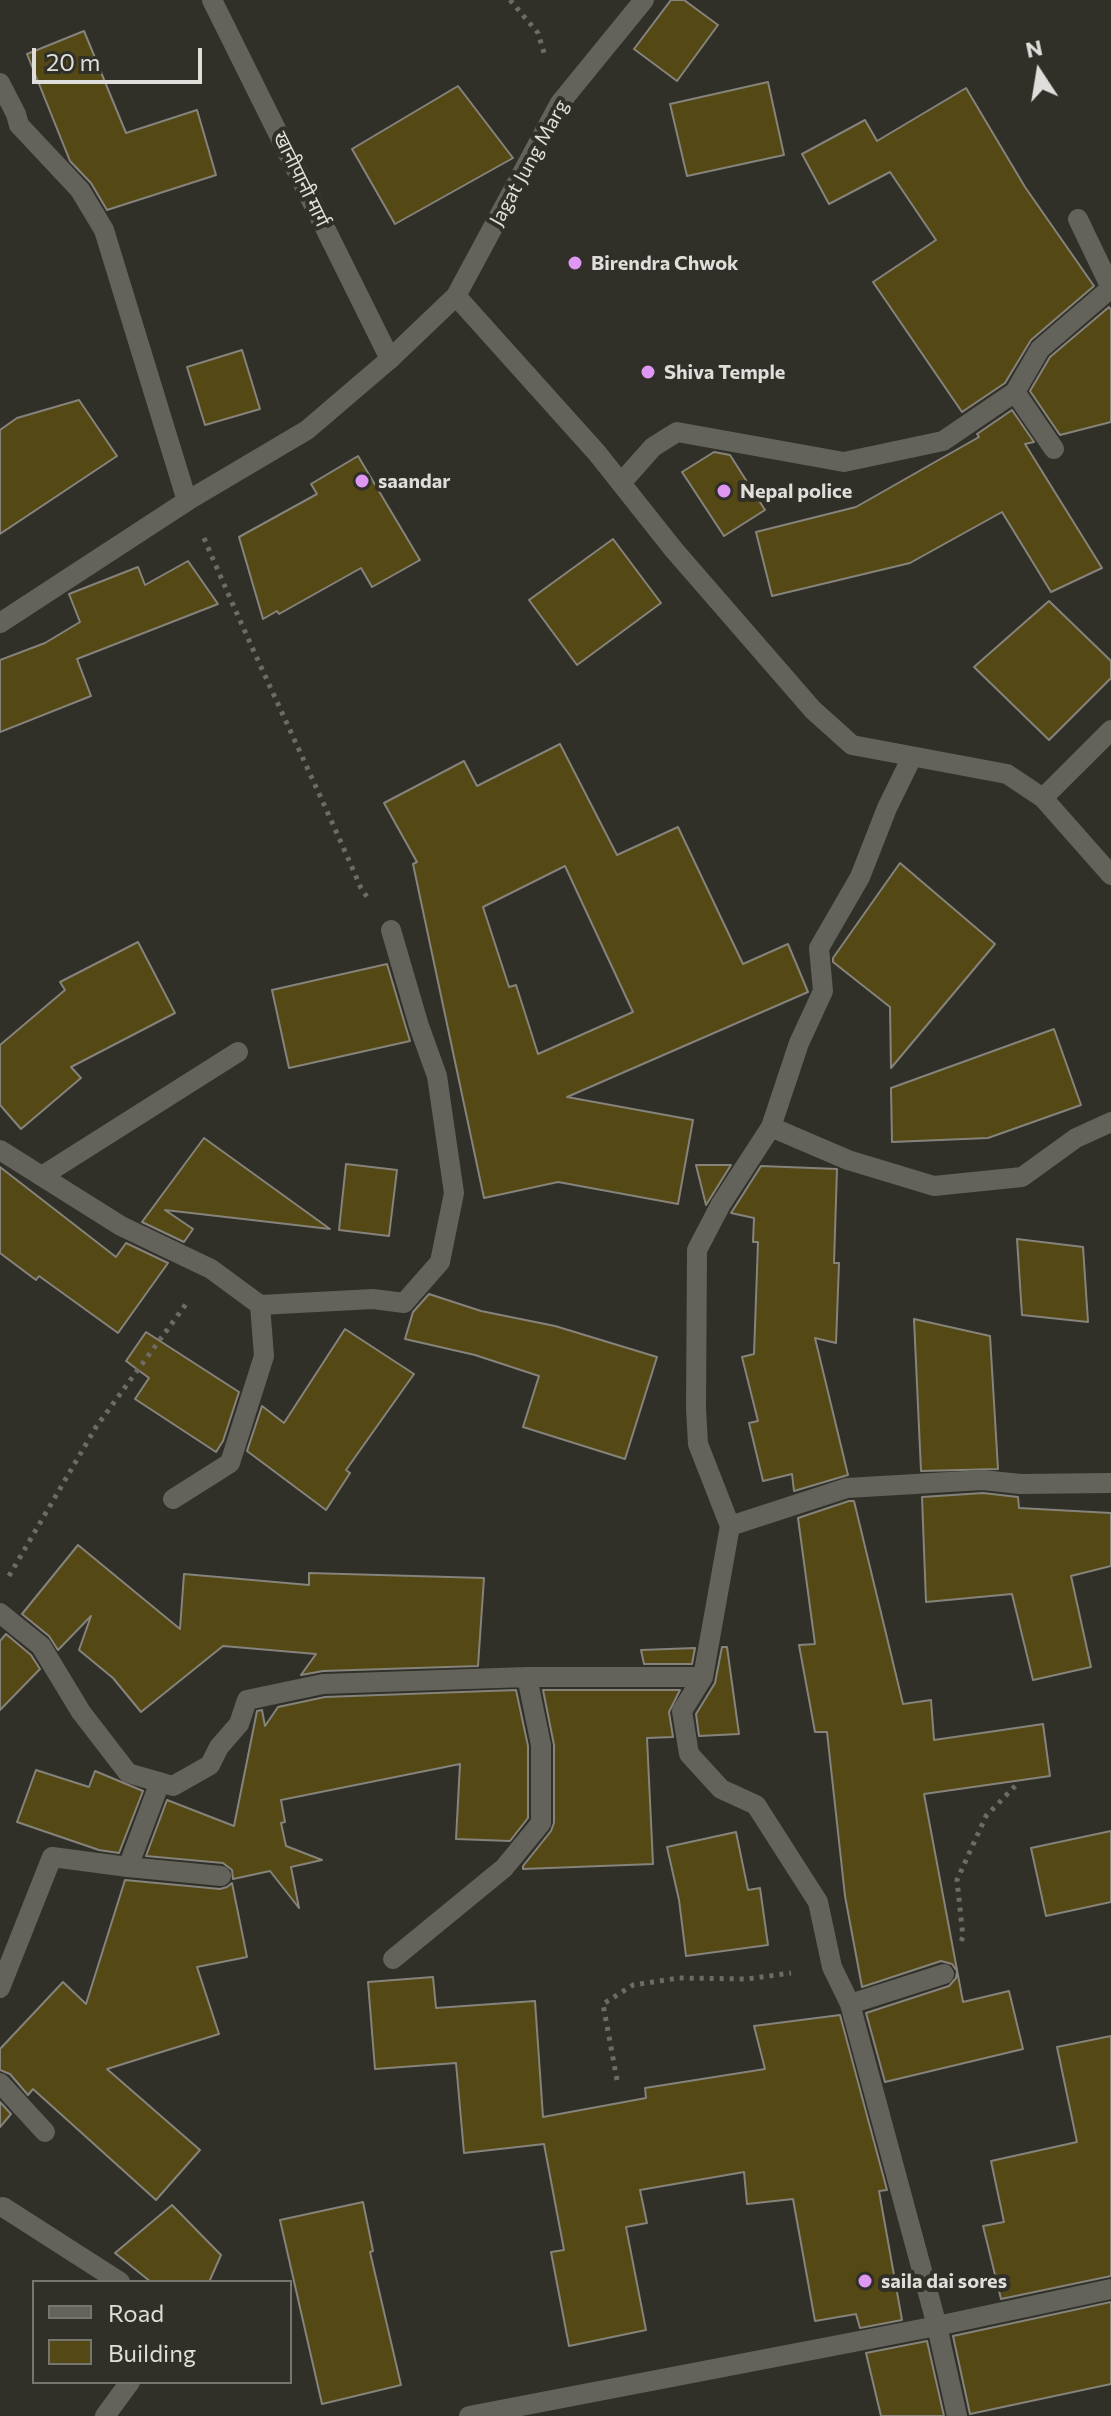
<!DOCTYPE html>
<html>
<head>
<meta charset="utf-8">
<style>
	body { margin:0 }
	#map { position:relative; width:1111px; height:2416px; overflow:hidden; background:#302f28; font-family:Commissioner,sans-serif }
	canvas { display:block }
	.legend { position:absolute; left:32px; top:2280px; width:260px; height:104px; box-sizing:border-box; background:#302f28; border:2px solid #76756f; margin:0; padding:10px 14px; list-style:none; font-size:24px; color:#dfdeda }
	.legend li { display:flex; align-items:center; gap:16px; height:40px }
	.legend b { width:40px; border:2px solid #76756f }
	.north { position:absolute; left:999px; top:32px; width:80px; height:80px; -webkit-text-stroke:6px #302f28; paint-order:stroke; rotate:348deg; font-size:22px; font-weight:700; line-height:32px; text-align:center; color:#dfdeda }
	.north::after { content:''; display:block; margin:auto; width:28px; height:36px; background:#dfdeda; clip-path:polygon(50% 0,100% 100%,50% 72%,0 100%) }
	.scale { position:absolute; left:32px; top:48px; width:170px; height:36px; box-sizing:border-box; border:4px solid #dfdeda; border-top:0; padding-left:10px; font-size:24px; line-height:28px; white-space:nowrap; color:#dfdeda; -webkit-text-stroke:6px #302f28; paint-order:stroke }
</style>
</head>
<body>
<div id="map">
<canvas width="1111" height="2416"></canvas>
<ul class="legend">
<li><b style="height:10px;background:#63625b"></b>Road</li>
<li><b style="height:22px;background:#544815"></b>Building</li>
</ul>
<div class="north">N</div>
<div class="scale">20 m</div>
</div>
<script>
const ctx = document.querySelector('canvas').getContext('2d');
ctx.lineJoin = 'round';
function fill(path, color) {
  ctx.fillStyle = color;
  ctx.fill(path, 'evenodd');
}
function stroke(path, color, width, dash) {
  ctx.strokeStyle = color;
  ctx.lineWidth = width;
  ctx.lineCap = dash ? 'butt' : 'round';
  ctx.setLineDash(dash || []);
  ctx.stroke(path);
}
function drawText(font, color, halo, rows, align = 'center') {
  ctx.font = font + ' Commissioner,"Noto Sans Devanagari",sans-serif';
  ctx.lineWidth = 8;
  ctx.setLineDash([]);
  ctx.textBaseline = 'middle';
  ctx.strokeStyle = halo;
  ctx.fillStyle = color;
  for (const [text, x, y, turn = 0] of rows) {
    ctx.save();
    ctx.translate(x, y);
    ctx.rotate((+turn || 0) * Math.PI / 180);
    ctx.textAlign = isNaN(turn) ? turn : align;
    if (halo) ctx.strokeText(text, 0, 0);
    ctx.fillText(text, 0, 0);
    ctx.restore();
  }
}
const building = new Path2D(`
	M671,0h13l34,25 -41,56 -43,-32z
	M84,31l42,102 71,-23 19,65 -109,35 -16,-27 -21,-22 -43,-107z
	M768,82l16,73 -97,21 -17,-72z
	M458,86l55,72 -118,66 -43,-75z
	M966,88l59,99 69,99 -63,54 -26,43 -43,29 -89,-130 63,-42 -46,-68 -61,32 -27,-50 63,-34 12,21z
	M1109,307l2,3v112l-51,13 -30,-44 20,-34z
	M242,350l18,59 -55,16 -18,-58z
	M79,400l38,56 -117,78v-104l17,-12z
	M1012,410l22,32 -9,2 77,124 -51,24 -49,-80 -92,51 -138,33 -16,-64 100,-25 123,-70 -2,-3z
	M714,452l16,3 35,55 -41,26 -42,-64z
	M358,456l62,104 -48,27 -11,-19 -82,46 -2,-3 -14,8 -24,-82 78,-43 -6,-10z
	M613,539l48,64 -84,62 -48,-65z
	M188,561l30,43 -141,55 14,37 -91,36v-72l45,-17 35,-21 -11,-28 69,-27 7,18z
	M1049,601l62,60v17l-62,62 -75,-73z
	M560,744l57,111 61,-28 65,137 45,-20 20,48 -241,105 126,23 -15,84 -120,-22 -74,16 -71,-334 4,-2 -33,-59 80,-42 13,25zM565,866l68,146 -95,42 -22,-69 -7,2 -26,-80z
	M900,863l95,81 -104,124 -1,-61 -57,-45v-4z
	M138,942l37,71 -104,54 10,11 -60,51 -21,-24v-60l65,-55 -5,-8z
	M387,964l23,77 -121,27 -17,-78z
	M1054,1029l27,76 -93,33 -96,4 -1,-54z
	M204,1138l126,91 -165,-19 28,19 -9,13 -42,-20z
	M346,1164l51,6 -8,66 -50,-6z
	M696,1165h35l-25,40z
	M761,1166l76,3 -3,94h5l-3,80 -21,-5 33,137 -54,16 -2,-17 -29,7 -14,-58 9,-2 -16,-64 12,-3 4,-112h-5l1,-24 -23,-5z
	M0,1167l116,90 10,-14 42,20 -50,70 -79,-57 -3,4 -36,-27z
	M1017,1239l66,8 5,75 -66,-7z
	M429,1294l52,17 74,15 102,31 -32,102 -102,-32 16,-51 -64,-21 -70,-16 8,-27z
	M914,1319l76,17 8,133 -77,2z
	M345,1329l69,45 -68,96 4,3 -24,37 -79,-59 15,-45 22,17z
	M146,1332l93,60 -16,49 -7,11 -81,-53 14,-21 -23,-17z
	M983,1493l35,4 1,11 92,5v53l-40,10 20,91 -58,13 -21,-86 -86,8 -4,-105z
	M849,1501h5l49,203 28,-4 3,40 109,-16 7,52 -126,18 39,208 46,-11 14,58 -138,33 -19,-69 83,-27 7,-8 1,-7 -5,-7 -11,-3 -79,26 -17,-91 -18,-164h-12l-16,-87 16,-1 -17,-126z
	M78,1545l102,84 4,-55 125,11v-12l175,5 -6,88 -155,5 -22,4 15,-21 -93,-8 -82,66 -28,-34 -34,-28 12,-34 -33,34 -9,-14 -27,-22z
	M6,1634l25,21 9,14 -40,41v-69z
	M722,1647h5l12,87 -40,2 -3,-22 19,-31z
	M695,1648l-3,16h-48l-3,-14z
	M516,1690l12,56v72l-18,23 -54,-2 4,-75 -179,36 4,22 -4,1 5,23 36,14 -31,7 8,41 -29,-37 -37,8 -1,-9 -9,-7 -77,-7 21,-56 67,26 23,-115 5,-1 3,16 13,-19 47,-10z
	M543,1690h137l-11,22 4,25 -26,1 6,126 -130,5v-3l28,-35 3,-8v-78z
	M36,1770l53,17 6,-16 48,20 -24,62 -20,-3 -82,-28z
	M1111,1831v71l-65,14 -15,-68z
	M736,1832l12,58 12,-2 8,57 -82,11 -7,-56 -12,-53z
	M125,1880l95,9 7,-2 5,-4 15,74 -50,10 22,67 -112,35 93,81 -44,50 -123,-111 -5,6 -18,-21 -10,-4v-21l63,-67 23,22z
	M433,1977l3,31 99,-7 8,116 103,-19 -1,-10 120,-19 -11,-43 86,-11 47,175 -8,1 23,129 -42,8 -4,-14 -41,7 -22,-122 -46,5 -3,-32 -104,18 7,33 -21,4 20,103 -77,16 -18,-94 13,-2 -20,-106 -80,9 -8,-90 -81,6 -7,-87z
	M1111,2036v240l-110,23 -18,-73 21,-4 -13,-61 86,-19 -20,-95z
	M0,2102l11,12 -11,13z
	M363,2202l10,49 -3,1 31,133 -79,19 -42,-184z
	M172,2205l49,50 -12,27h-58l-36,-29z
	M1111,2302v82l-141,30 -17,-78z
	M927,2341l17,75h-63l-15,-63z`);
fill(building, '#544815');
stroke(building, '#85837b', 2);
stroke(new Path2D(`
	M510,0l28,33 7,23
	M204,538c50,118 106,232 157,350l8,12
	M9,1576l87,-149 93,-127
	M961,1941l2,-4 -6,-57 29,-64 33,-34
	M617,2080l-14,-76 30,-19 46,-7 68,1 44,-6`), '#6c6b65', 5, [4, 6]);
stroke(new Path2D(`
	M212,0l178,359
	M0,83l16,31 3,11 61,65 24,40 83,271
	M1015,392l25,-43 71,-61 -33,-69
	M621,483l32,-36 24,-15 167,30 99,-21 72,-49 39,57
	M1043,798l68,-68
	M771,1127l28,-84 24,-52 -4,-43 41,-71 27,-69 25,-51
	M0,1150l121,76 90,43 49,36 113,-6 31,4 36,-41 14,-69 -17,-117 -18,-50 -28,-96
	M42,1176l196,-124
	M173,1499l57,-36 34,-107 -4,-51
	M730,1526l117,-38 136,-8 37,4 91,-1
	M0,1613l41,33 40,66 47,61 45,13 37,-21 9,-18 20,-23 8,-24 76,-16 204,-7h176
	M128,1867l93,9
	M393,1959l111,-91 37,-45v-78l-14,-68
	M0,1988l52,-131 76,10 32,-85
	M850,2004l94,-30
	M0,2083l45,49
	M3,2207l117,75
	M105,2416l25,-34
	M469,2416l468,-90 174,-37
	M957,2416l-20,-90 -87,-322 -18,-37 -14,-65 -62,-97 -35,-16 -32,-35 -7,-43 21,-34 27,-151 -32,-82 -2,-35 1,-159 24,-46 50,-77 77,33 86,26 88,-9 54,-39 35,-16`), '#63625b', 20);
stroke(new Path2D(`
	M456,296l141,157 77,97 139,160 39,35 155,29 36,24 68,77
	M0,623l187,-122 120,-71 83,-71 66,-63 104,-193 84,-103`), '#63625b', 20);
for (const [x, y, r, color] of [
	[575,263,8,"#de98f2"],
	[648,372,8,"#de98f2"],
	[362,481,8,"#de98f2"],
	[724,491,8,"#de98f2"],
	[865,2281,8,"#de98f2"]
]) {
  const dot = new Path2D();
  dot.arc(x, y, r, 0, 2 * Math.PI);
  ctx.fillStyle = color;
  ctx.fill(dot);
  stroke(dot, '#302f28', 3);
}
drawText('20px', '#dfdeda', '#302f28', [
	["Jagat Jung Marg",529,163,-61],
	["खानीपानी मार्ग",301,179,64]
]);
drawText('bold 20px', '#dfdeda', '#302f28', [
	["Birendra Chwok",591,263],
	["Shiva Temple",664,372],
	["saandar",378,481],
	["Nepal police",740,491],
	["saila dai sores",881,2281]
], 'left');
</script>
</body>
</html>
